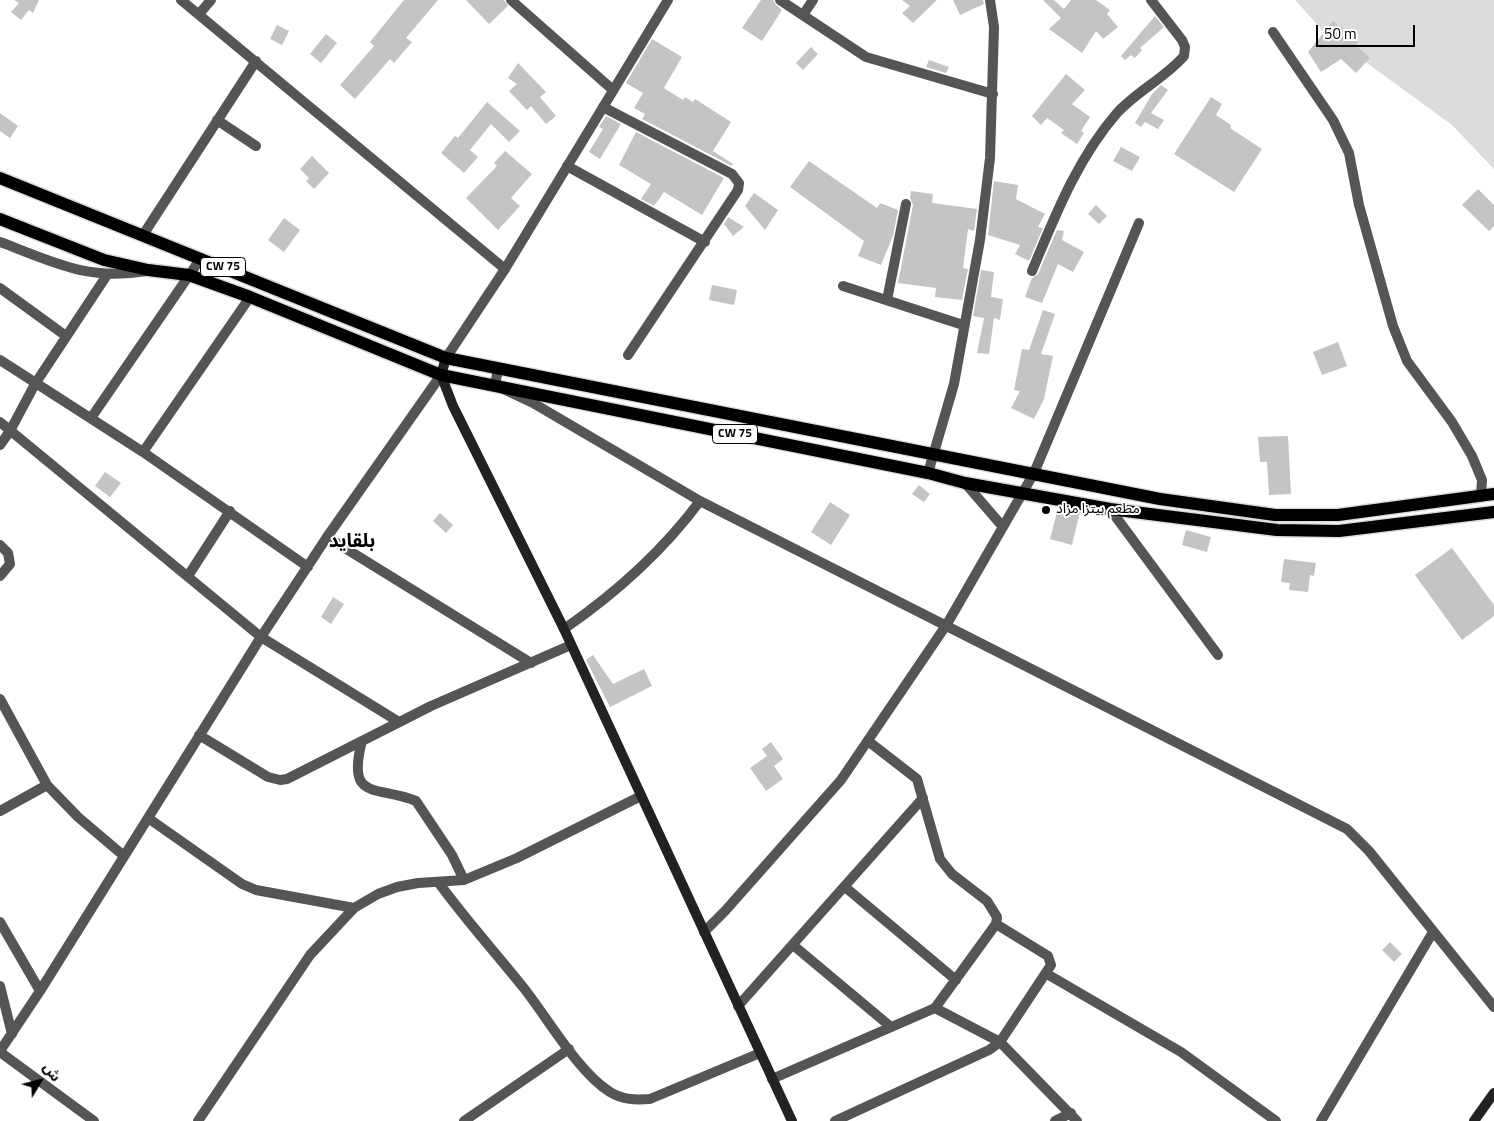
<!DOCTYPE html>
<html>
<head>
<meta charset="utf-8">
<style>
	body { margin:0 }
	#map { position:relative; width:1494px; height:1121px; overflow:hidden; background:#fff; font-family:"Titillium Web","Noto Sans Arabic",sans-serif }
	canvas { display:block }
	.north { position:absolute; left:15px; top:1056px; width:50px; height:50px; -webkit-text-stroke:4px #fff; paint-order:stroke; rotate:53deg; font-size:14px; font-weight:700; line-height:20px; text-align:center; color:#000 }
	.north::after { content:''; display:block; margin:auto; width:18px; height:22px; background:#000; clip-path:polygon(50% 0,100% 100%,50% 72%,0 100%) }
	.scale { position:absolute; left:1316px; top:25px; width:99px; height:22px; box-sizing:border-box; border:2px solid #000; border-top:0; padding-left:6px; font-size:15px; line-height:18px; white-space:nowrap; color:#000; -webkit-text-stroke:4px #fff; paint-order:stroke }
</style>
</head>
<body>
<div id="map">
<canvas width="1494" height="1121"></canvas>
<div class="north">ش</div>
<div class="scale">50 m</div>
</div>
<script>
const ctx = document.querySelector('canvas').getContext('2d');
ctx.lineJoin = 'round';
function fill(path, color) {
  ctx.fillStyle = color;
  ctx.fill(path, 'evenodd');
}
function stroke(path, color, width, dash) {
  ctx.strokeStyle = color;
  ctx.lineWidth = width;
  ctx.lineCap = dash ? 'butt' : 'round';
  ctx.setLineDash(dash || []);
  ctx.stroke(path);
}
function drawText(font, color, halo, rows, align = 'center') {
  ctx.font = font + ' "Titillium Web","Noto Sans Arabic",sans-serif';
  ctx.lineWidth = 4;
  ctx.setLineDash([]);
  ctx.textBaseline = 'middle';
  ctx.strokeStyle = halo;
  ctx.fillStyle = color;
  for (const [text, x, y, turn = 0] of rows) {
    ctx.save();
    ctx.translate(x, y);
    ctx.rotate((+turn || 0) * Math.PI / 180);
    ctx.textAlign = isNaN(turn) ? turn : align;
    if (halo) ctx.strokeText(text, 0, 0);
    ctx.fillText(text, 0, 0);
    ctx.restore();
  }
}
fill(new Path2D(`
	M1295,0h199v169l-42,-44 -129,-94z`), '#dcdcdc');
fill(new Path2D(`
	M14,0h25l-6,13 -4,-3 -8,10 -10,-8 8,-9z
	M404,0h34l-32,38 6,4 -18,21 -4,-4 -35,40 -15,-14 34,-39 -4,-4z
	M466,0h38l4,6 -19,18z
	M761,0h12l3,5 6,5 -20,31 -20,-13z
	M902,0h35l-24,23 -11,-10 8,-7z
	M953,0h30l1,4 -24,11z
	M1043,0h11l10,9 7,-9h25l14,10 -3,4 11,13 -15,12 -7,-8 -14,22 -33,-24 12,-11z
	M1155,16l9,11 -24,21 2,2 -7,8 -4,-3 -6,5 -4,-4z
	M1333,21l26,20 -3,4 14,13 -14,15 -15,-14 -20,13 -13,-20z
	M277,25l12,6 -7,14 -12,-6z
	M326,34l11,9 -16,20 -11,-9z
	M652,39l30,18 -18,31 19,12 2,-3 8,5 2,-3 36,23 -18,29 20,13 -1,2 -90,-47 3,-5 -11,-6 9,-15 -17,-10z
	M811,47l7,7 -15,16 -7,-7z
	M929,60l20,7 -3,6 -20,-6z
	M518,63l28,29 -6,5 16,19 -10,8 -15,-18 -4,4 -18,-19 8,-7 -9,-6z
	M1066,74l19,16 -13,14 18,13 -9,14 3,2 -7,11 -16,-11 3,-3 -17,-12 -6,7 -9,-9z
	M1161,85l7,5 -17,23 13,7 -6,9 -13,-7 -4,5 -6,-4 17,-29z
	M1211,97l11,7 -6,11 15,10 -1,3 32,21 -28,43 -60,-38z
	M487,102l33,29 -11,11 -18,-18 -21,26 8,7 -14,16 -23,-20 14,-17 3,2z
	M0,113l18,13 -8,12 -10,-7z
	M606,116l15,8 -21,35 -11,-7 14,-23 -4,-2z
	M636,132l88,46 -22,37 -38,-23 -10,14 -13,-7 10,-15 -32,-19z
	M1121,147l19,10 -8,14 -19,-10z
	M505,151l27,23 -21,24 9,8 -22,24 -32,-32 31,-32 -3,-3z
	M312,156l17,17 -15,16 -8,-8 3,-3 -9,-9z
	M809,161l68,47 3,-5 18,7 -5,26 -12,29 -23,-9 6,-15 -74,-54z
	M994,181l24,4 -2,14 29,15 -7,13 5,1 -14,33 -14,-7 5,-9 -32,-10z
	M1478,189l16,16v21l-5,5 -27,-26z
	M911,191l22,3 -1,9 45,6 -3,22 -6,-2 -5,39 5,1 -6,31 -27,-3 1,-9 -38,-5 15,-78 -3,-7z
	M754,193l24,17 -13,20 -20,-24z
	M1096,205l11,11 -8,8 -11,-10z
	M728,217l16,10 -11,9 -9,-12z
	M284,218l16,12 -16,22 -16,-12z
	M1057,230l7,1 -2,9 22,12 -11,20 -15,-8 -16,39 -17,-6 7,-19 6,-4z
	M981,270l13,2 -3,25 12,2 -3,21 -6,-2 -5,36 -12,-1 7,-35 -11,-2z
	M712,285l25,5 -3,15 -25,-5z
	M1043,310l12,4 -14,40 12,2 -9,43 -10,20 -23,-11 9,-17 -6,-1 8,-41 7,1z
	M1338,342l9,24 -25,9 -9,-23z
	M1288,436l3,58 -22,1 -2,-33h-7l-2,-25z
	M105,472l16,11 -11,14 -15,-11z
	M919,485l11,9 -6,8 -12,-8z
	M830,502l20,13 -19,30 -20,-13z
	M1058,508l22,4 -8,33 -22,-6z
	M440,513l13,12 -7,8 -13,-12z
	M1186,530l25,7 -4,15 -25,-7z
	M1452,548l42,57v11l-32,24 -47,-65z
	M1284,559l32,4 -2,13 -4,-1 -2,17 -19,-2 1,-7 -9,-1z
	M333,597l11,7 -13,20 -10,-7z
	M593,655l20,29 31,-15 8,17 -42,21 -24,-47z
	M771,742l12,17 -9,7 9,13 -17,12 -16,-23 17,-12 -5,-7z
	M1390,942l12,12 -8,8 -12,-12z`), '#c4c4c4');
const primary = new Path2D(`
	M0,178l446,180 714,141 115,16h63l156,-21
	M0,219l104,41 44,10 41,5 61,22 191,78 487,98 37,10 145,26 167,21 62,1 155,-19`);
stroke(primary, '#dbdbdb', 15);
stroke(new Path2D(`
	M181,0l324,269
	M511,0l102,90
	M780,0l86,57 127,37
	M199,14l12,-14
	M803,15l10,-15
	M1273,32l60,88 16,33 10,52 34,121 14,35 45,61 20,34 10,24 -1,15
	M603,107l129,67 7,9 -1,7 -110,165
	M217,120l39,26
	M567,166l138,76
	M143,235l113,-174
	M0,242c53,20 87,39 146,29
	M1032,271c23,-55 45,-112 85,-158 20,-22 48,-35 67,-57l1,-9 -3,-7 -31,-40
	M843,286l120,39
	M0,288l66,48
	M887,300l19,-96
	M0,360l143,92 165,115
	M498,369l-3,16 38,18 167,98 647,328 22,22 125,156
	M91,418l110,-160
	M0,422l261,215 138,85
	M0,445l10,-14 25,-47 72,-109
	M143,452l107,-155
	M928,473l26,-89 26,-144 10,-82 4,-131 -4,-27
	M965,483l38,44
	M1110,509l108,146
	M327,537l204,126
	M0,545l8,8 2,11 -10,12
	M188,576l42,-65
	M564,629c52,-36 98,-77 136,-128
	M0,699l47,86 31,32 46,39
	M199,735l69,42 12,3 7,-1 144,-73 140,-61
	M362,741c-16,61 15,44 54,60l36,54 12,25
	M0,811l47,-26
	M148,818l94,66 14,6 98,18
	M439,883c26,36 56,69 84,104 24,30 55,85 87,105 13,8 25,8 40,7l110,-46
	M845,887l111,93
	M0,922l40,69
	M704,932l21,-21 116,-131 106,-156 87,-151 105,-250
	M793,945l98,82
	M1047,974l134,78 95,69
	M0,986l12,48
	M738,1006l185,-208
	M935,1008l65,34 77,79
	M0,1051l40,-60 221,-354 66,-100 114,-162
	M0,1052l94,69
	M772,1079l163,-71 61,-84 1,-7 -10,-16 -35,-27 -12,-15 -23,-80 -49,-38
	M198,1121l112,-166 44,-47 24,-14 19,-7 21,-4 46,-3 53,-22 124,-62
	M464,1121l105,-72
	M835,1121l154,-71 11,-8 51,-77 -3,-9 -52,-32
	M1055,1121l16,-8
	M1321,1121l112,-189`), '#555', 10);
stroke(new Path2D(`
	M446,358l59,-89 163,-269`), '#555', 10);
stroke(new Path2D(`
	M446,358l-5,17 12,31 111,223 228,492
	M1474,1121l20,-28`), '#222', 10);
stroke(primary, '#000', 12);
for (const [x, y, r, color] of [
	[1046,510,5,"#000"]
]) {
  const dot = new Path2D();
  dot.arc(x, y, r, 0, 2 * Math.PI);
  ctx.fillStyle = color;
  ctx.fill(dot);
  stroke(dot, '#fff', 2);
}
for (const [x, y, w] of [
	[223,267,45],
	[735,434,45]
]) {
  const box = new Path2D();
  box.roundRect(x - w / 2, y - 9.5, w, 19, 4);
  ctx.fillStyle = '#fff';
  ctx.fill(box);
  stroke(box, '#000', 1);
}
drawText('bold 12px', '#000', null, [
	["CW 75",223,267],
	["CW 75",735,434]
]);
drawText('14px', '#000', '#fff', [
	["مطعم بيتزا مزاد",1056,510]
], 'left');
drawText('bold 19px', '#000', '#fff', [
	["بلقايد",352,542]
]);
</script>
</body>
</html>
